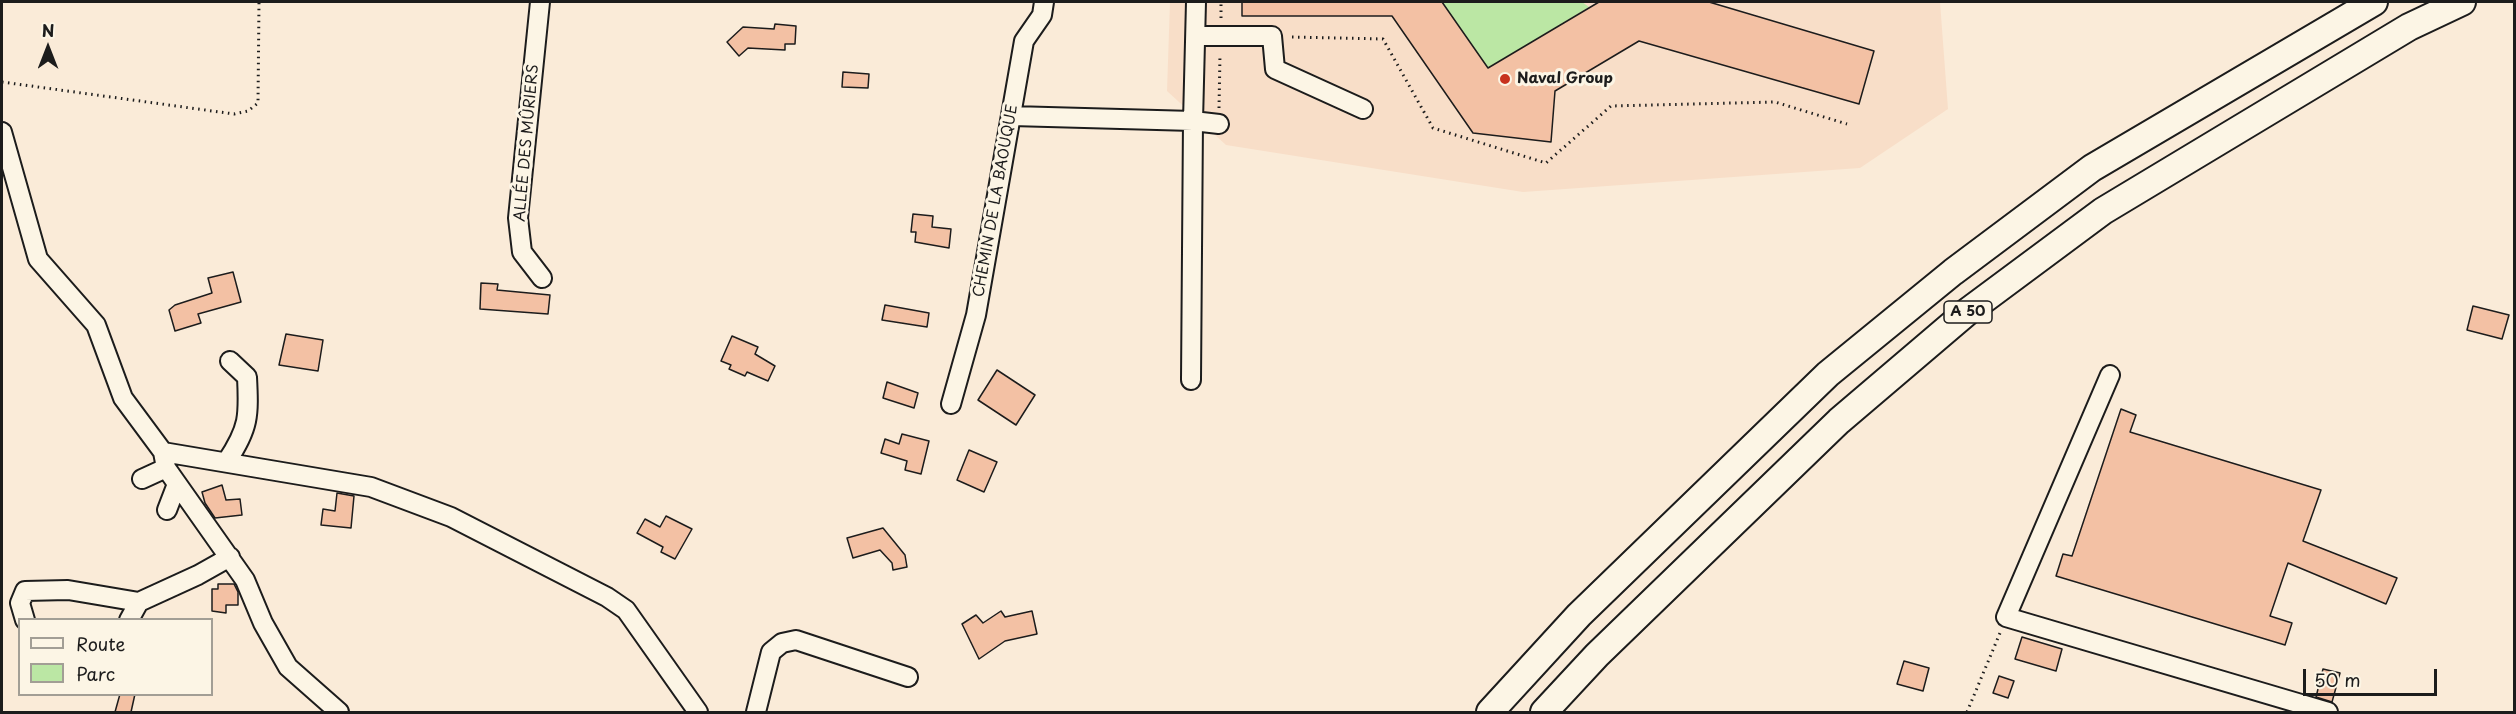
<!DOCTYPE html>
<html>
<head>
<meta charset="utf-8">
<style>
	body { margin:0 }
	#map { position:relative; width:2516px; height:714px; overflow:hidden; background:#faebd8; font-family:"Playpen Sans",sans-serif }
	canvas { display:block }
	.frame { position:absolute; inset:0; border:3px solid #1c1c1c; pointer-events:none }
	.legend { position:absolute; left:18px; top:618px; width:195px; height:78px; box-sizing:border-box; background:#fcf5e5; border:2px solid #a29e95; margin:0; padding:8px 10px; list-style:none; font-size:18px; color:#1c1c1c }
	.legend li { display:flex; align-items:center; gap:12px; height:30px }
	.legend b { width:30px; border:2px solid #a29e95 }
	.north { position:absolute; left:18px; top:18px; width:60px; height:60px; -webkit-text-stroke:4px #fcf5e5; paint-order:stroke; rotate:0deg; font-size:16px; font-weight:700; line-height:24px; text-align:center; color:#1c1c1c }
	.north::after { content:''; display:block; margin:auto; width:21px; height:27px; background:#1c1c1c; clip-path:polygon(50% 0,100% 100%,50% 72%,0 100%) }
	.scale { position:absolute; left:2303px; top:669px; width:134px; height:27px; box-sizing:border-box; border:3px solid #1c1c1c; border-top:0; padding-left:8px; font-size:18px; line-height:21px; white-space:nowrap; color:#1c1c1c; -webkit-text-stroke:4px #fcf5e5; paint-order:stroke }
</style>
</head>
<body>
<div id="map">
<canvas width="2516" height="714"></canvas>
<div class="frame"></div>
<ul class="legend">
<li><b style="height:8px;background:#fcf5e5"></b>Route</li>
<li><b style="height:16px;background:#bbe7a4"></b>Parc</li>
</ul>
<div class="north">N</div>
<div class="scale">50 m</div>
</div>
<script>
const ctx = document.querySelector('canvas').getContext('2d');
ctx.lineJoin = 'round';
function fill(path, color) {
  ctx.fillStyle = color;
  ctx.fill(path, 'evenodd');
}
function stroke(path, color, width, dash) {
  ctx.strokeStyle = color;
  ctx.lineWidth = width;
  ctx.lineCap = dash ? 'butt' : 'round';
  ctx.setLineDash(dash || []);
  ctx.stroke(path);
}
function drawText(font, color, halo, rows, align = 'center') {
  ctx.font = font + ' "Playpen Sans",sans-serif';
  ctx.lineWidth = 6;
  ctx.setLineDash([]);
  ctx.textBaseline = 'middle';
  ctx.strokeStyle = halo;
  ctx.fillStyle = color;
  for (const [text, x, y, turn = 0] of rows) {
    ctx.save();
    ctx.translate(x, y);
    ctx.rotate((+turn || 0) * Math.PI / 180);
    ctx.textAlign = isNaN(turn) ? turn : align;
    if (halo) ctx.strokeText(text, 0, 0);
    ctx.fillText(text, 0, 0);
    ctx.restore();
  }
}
fill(new Path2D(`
	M1170,2h770l8,107 -88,59 -337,24 -297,-47 -59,-54z`), '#f8dec8');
fill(new Path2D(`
	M1442,2h140l7,5 -101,61z`), '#bbe7a4');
const building = new Path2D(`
	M1242,2h200l46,66 111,-66h110l165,49 -15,53 -220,-63 -84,50 -4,51 -78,-9 -81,-117h-150z
	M775,24l21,2 -1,18h-10v6l-37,-2 -9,8 -12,-14 16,-15 31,2z
	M843,72l26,2 -1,14 -26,-1z
	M913,214l20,2 -1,11 19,2 -2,19 -34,-6 1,-10h-5z
	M233,272l8,30 -43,12 3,9 -26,8 -6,-21 6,-5 37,-12 -4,-15z
	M481,283l17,1 -1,6 53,5 -2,19 -68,-5z
	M885,305l44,8 -2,14 -45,-7z
	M2473,306l36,9 -7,24 -35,-9z
	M286,334l37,6 -5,31 -39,-6z
	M732,336l26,11 -3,7 20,12 -7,15 -21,-9 -2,4 -16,-7 2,-4 -10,-4z
	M997,370l38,25 -19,30 -38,-25z
	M887,382l31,11 -4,15 -31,-10z
	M2121,409l15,6 -6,17 191,58 -18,51 94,37 -11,26 -98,-41 -18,53 22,7 -7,22 -229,-69 7,-22 9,2z
	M902,434l27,7 -8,33 -16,-4 2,-9 -26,-8 4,-14 14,5z
	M969,450l28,12 -13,30 -27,-12z
	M222,485l4,15 14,-1 2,16 -27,3 -10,-15 -3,-11z
	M337,493l17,3 -3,32 -30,-3 2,-16 12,2z
	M666,516l26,13 -17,30 -14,-7 2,-5 -26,-14 8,-14 15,8z
	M883,528l22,27 2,12 -14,3 -1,-7 -12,-13 -27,8 -6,-20z
	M218,584h16l4,8v13h-12v8l-14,-2v-22h6z
	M1001,611l4,6 27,-6 5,23 -32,7 -26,18 -17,-35 14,-9 7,8z
	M2022,637l40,12 -6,22 -41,-12z
	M1904,661l25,7 -6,23 -26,-7z
	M2323,669l17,4 -8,29 -16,-5z
	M1999,676l15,5 -6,17 -15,-5z
	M120,694h15l-4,18h-16z`);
fill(building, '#f3c1a4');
stroke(building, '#1c1c1c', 1.5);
const minor = new Path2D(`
	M540,2l-22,216 4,34 20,26
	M1196,36h76l3,33 88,40
	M1012,116l181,5 3,-119
	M2,132l36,127 58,66 27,73 40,54 3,16 79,112 18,43 25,44 51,45
	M2110,375l-104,242 322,95
	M1191,380l2,-259 26,3
	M951,404l25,-89 48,-274 18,-26 2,-13
	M163,452l208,35 80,30 156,80 19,13 72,102
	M227,461c22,-33 22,-45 20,-84l-17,-16
	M142,479l24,-11
	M167,510l10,-26
	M25,620l-5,-17 5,-12 43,-1 71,12
	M129,620l10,-18 59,-27 32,-18
	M756,712l15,-60 11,-9 14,-3 112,37`);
const highway = new Path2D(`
	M1490,712l89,-97 249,-241 125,-102 139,-104 282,-166
	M1544,712l53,-57 242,-234 128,-109 136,-101 306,-184 53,-25`);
stroke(minor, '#1c1c1c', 22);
stroke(highway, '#1c1c1c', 30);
stroke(new Path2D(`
	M1221,18v-16
	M1292,37l91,2 50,89 113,35 65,-57 164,-4 72,22
	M2,82l232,32 14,-3 10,-8 1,-101
	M1219,108l1,-54
	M1967,712l33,-79`), '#1c1c1c', 3, [1.5, 4.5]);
stroke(minor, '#fcf5e5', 18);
stroke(highway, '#fcf5e5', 26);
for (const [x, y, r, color] of [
	[1505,79,6,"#c8321e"]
]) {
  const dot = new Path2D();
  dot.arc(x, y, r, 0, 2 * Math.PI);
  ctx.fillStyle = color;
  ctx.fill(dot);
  stroke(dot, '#fcf5e5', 2);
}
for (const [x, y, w] of [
	[1968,312,48]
]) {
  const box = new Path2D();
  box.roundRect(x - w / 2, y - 11, w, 22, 4.5);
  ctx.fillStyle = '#fcf5e5';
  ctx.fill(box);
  stroke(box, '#1c1c1c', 1.5);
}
drawText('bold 14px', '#1c1c1c', null, [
	["A 50",1968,312]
]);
drawText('bold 15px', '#1c1c1c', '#fcf5e5', [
	["Naval Group",1517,79]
], 'left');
drawText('15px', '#1c1c1c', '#fcf5e5', [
	["ALLÉE DES MÛRIERS",527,143,-85],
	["CHEMIN DE LA BAOUQUE",996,201,-80]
]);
</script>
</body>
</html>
